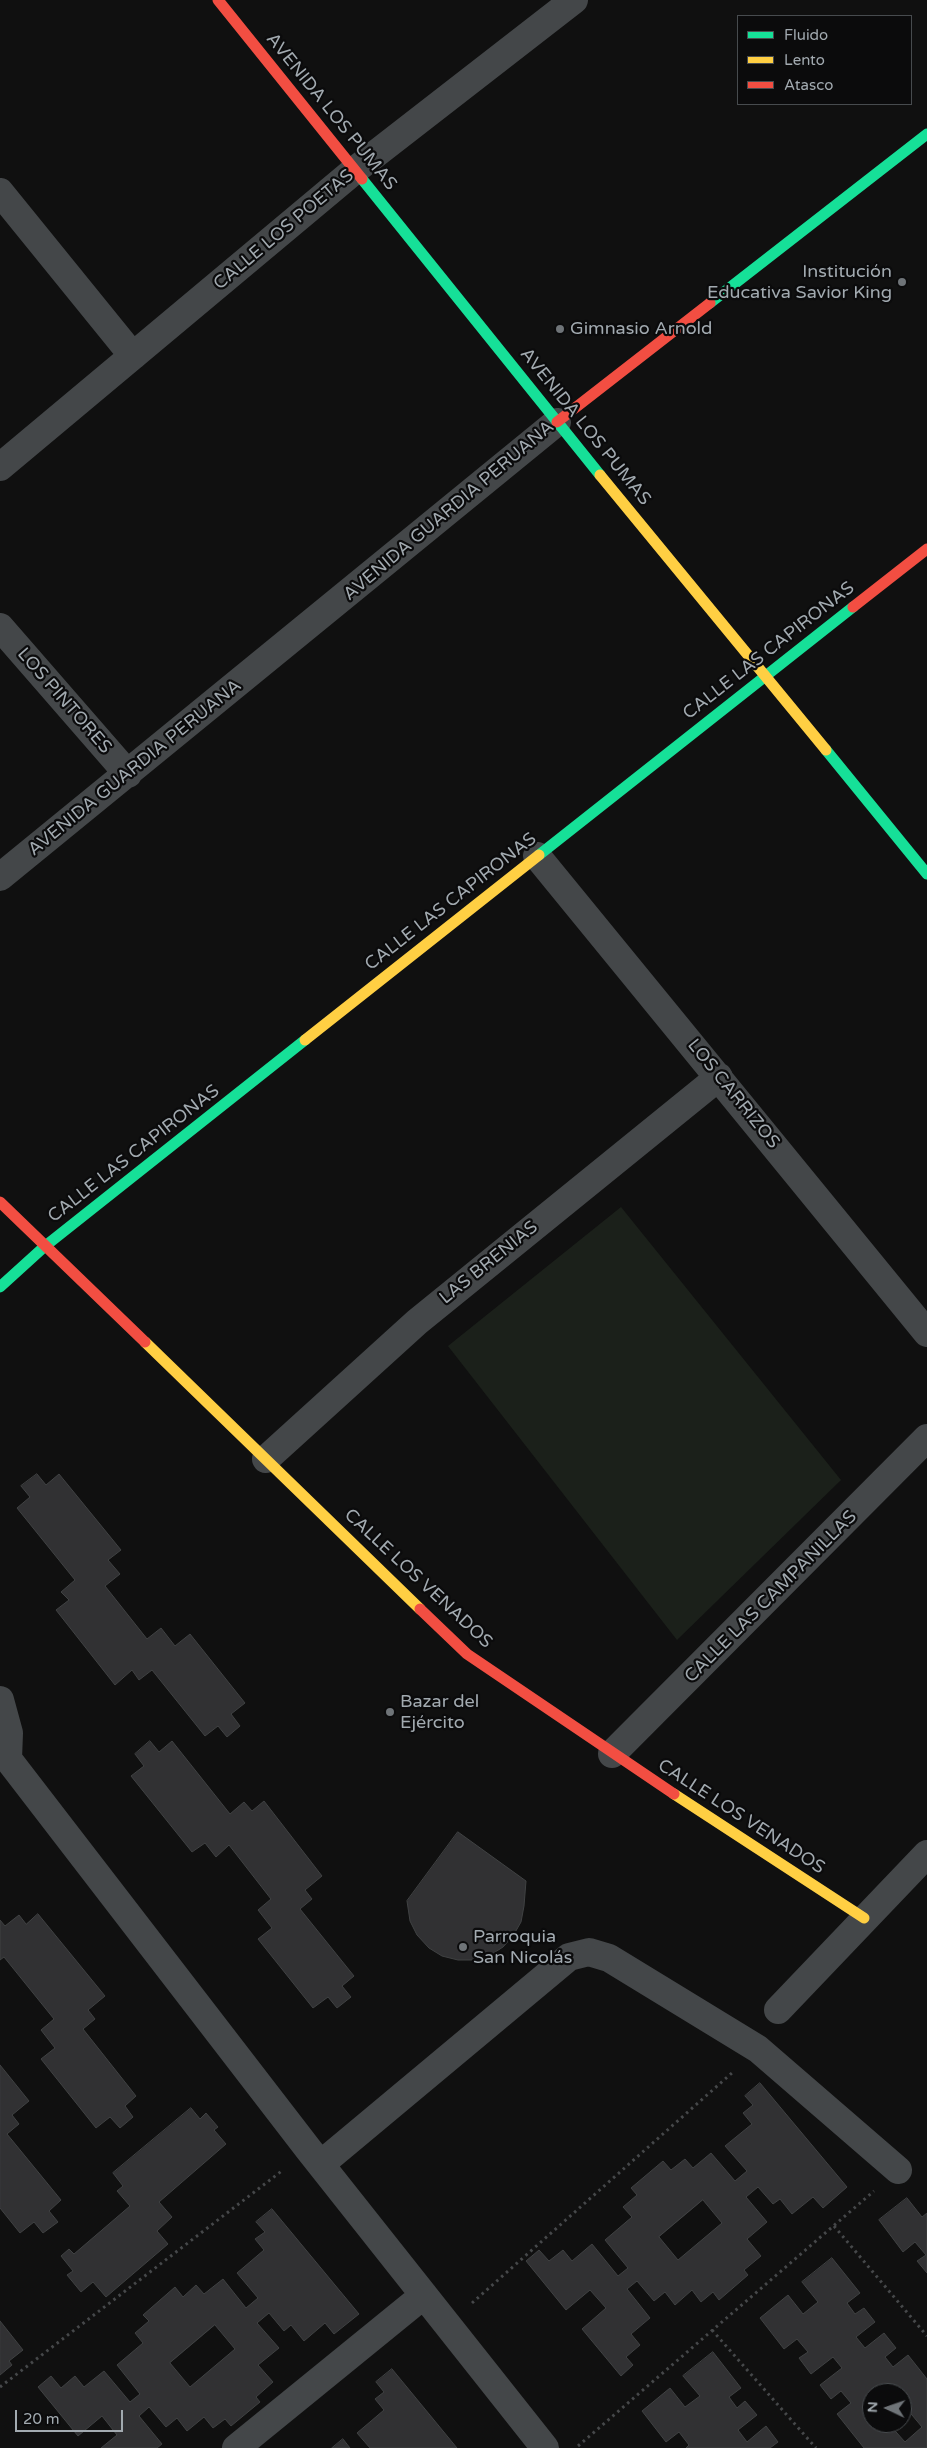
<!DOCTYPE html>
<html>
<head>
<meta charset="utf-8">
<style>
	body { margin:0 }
	#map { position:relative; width:927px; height:2448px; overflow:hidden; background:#101010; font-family:"Varela Round",sans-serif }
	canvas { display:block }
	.legend { position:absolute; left:737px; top:15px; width:175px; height:90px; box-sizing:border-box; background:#0b0b0c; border:1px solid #474b4e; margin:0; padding:6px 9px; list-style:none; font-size:15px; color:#a2aab0 }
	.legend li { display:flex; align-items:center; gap:10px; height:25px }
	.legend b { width:25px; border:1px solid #474b4e }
	.north { position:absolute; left:862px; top:2383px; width:50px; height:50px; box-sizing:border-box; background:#0b0b0c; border:1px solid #474b4e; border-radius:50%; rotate:273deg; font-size:14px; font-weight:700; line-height:20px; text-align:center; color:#a2aab0 }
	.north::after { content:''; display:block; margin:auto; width:18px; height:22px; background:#6f7478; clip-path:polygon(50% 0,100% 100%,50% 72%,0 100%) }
	.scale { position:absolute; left:15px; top:2410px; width:108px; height:22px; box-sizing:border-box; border:2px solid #a2aab0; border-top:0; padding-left:6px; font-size:15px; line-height:18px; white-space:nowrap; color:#a2aab0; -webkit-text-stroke:4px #0b0b0c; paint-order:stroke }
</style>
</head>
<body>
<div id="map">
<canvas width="927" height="2448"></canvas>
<ul class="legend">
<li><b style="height:6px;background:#16e098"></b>Fluido</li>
<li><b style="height:6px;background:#ffcf43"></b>Lento</li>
<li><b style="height:6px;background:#f24e42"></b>Atasco</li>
</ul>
<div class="north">N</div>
<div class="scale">20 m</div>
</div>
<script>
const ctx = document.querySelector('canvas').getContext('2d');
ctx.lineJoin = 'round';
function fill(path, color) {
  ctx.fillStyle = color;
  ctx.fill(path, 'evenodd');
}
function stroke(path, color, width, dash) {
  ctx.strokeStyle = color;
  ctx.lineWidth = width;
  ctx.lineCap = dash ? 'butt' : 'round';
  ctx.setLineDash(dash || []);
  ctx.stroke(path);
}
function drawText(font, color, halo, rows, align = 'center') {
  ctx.font = font + ' "Varela Round",sans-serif';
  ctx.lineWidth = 4.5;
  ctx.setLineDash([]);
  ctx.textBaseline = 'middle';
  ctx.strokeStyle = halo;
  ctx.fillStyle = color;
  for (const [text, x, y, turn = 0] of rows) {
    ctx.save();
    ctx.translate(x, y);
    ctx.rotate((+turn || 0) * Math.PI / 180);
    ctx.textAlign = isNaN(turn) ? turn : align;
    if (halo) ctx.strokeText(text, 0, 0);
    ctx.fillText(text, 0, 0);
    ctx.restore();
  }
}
fill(new Path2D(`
	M621,1207l220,273 -164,160 -229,-294z`), '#1b201a');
const building = new Path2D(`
	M37,1474l9,11 13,-11 62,76 -13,10 12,14 -15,12 42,53 14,-11 14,18 15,-12 55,69 -14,11 9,12 -13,11 -9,-11 -13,10 -53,-66 -13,10 -7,-10 -17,15 -59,-75 13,-10 -8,-8 14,-12 -58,-72 13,-11 -9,-11z
	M150,1741l9,11 13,-11 58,73 14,-12 8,9 12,-10 58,75 -17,14 7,9 -12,10 54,67 -12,10 9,11 -14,11 -9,-11 -15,11 -55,-69 14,-11 -14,-18 13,-11 -42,-54 -13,12 -11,-14 -13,9 -61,-76 13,-10 -9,-12z
	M458,1832l68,49 -2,25 -3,16 -8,14 -10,11 -14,9 -15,4h-16l-16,-4 -13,-8 -12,-13 -7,-14 -3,-20z
	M38,1914l67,82 -17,14 7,9 -12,10 53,67 -11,10 8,11 -13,11 -10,-11 -14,11 -55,-69 14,-11 -14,-18 13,-11 -50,-62 -4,3v-40l5,6 14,-11 7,9z
	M0,2065l29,36 -17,14 7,9 -12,10 54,66 -12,11 9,11 -15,11 -9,-11 -14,11 -20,-25z
	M760,2083l87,104 -24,21 -10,-11 -21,17 -12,-15 -7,5 -15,-17 -12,10 21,25 -20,17 14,17 -17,14 4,5 -29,25 -6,-8 -12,10 -9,-12 -17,15 -10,-13 -11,9 -17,-20 -10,8 23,29 -19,16 9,11 -14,12 7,8 -12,11 -39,-47 24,-21 -16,-18 -24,20 -40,-49 13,-11 10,11 14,-11 9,11 20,-17 26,32 10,-8 -23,-28 27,-23 -9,-10 14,-12 -6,-7 32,-27 8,9 14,-11 8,9 18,-15 24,28 12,-10 -22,-25 27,-22 -9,-11 10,-8 -8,-9zM703,2200l19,23 -44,37 -19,-23z
	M191,2108l9,11 6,-6 12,14 -4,3 12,14 -67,58 13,15 -15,14 11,13 -62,53 -13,-15 -12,10 -14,-17 6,-4 -12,-15 8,-7 5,5 56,-48 -13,-15 6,-5 -10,-13z
	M907,2198l15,19 5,-4v60l-10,-12 9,-6 -11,-13 -12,10 -24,-32z
	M272,2209l87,105 -25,20 -9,-11 -21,18 -13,-16 -7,6 -15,-18 -12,10 22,25 -21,17 15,17 -17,15 4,5 -29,24 -6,-7 -12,9 -9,-11 -17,14 -10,-13 -11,9 -17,-20 -10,9 23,28 -5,4h-56l16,-13 -15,-19 -24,20 -40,-49 13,-11 10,12 14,-12 9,11 20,-16 26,31 10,-8 -23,-29 26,-22 -8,-10 14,-12 -6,-6 32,-28 8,10 13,-12 8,9 19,-15 23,29 12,-10 -21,-25 27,-23 -9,-11 10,-7 -9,-10zM215,2325l20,24 -45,38 -20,-24z
	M832,2258l28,35 -13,10 8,11 9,-6 11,14 -19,15 9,11 19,-15 12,15 -11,9 8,10 15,-12 19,24v69h-63l-27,-34 14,-11 -10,-12 -10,8 -11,-14 22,-17 -9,-11 -22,17 -12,-16 9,-6 -11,-13 -13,10 -24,-31 28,-23 15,19 15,-12 -16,-20zM891,2390l2,3h9v10l20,24 -17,15 -17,-19h-16v-30h16z
	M0,2321l23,29 -14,11 3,4 -12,10z
	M713,2352l28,36 -12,9 8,11 8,-7 12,14 -19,15 9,12 19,-16 12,16 -8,6h-84l3,-3 -10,-13 -13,10 -24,-31 28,-23 15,19 15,-11 -17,-20z
	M392,2369l65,79h-87l-13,-15 27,-23 -9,-11 9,-7 -8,-10z
	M343,2439l7,9h-18z`);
fill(building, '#313133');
stroke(building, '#404243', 1);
stroke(new Path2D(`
	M834,2226l93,110
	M472,2303l261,-231
	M712,2330l104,118
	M0,2387l283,-217
	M578,2446l296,-255`), '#46484a', 3, [2.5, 4]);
stroke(new Path2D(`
	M0,192l133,164
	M0,467l355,-297 219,-170
	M0,627l128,147
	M537,856l390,477
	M0,877l557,-455
	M266,1459l151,-137 302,-245
	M0,1700l9,33 -1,26
	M612,1754l315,-316
	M0,1756l8,3 301,391 236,298
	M778,2010l149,-156
	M321,2164l248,-207 20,-5 20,6 149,91 140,121
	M236,2448l188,-153`), '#444749', 28);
stroke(new Path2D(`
	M362,179l238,296
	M710,303l217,-169
	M826,750l101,124
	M539,855l314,-248
	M0,1287l44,-40 261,-207`), '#16e098', 11);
stroke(new Path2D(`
	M600,475l226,275
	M305,1040l234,-185
	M145,1342l275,267
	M674,1794l190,124`), '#ffcf43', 11);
stroke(new Path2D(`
	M218,0l144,179
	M557,422l153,-119
	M853,607l74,-58
	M0,1202l145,140
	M420,1609l47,45 207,140`), '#f24e42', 11);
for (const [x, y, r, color] of [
	[902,282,5,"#6f7478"],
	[560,329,5,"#6f7478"],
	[390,1712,5,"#6f7478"],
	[463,1947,5,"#6f7478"]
]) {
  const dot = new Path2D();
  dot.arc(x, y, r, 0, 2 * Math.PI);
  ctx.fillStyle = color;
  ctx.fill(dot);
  stroke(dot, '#0b0b0c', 2);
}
drawText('18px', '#a2aab0', '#0b0b0c', [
	["AVENIDA LOS PUMAS",331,112,51],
	["CALLE LOS POETAS",284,230,-40],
	["AVENIDA LOS PUMAS",585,427,51],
	["AVENIDA GUARDIA PERUANA",449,511,-40],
	["CALLE LAS CAPIRONAS",769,651,-38],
	["LOS PINTORES",64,701,49],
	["AVENIDA GUARDIA PERUANA",135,768,-39],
	["CALLE LAS CAPIRONAS",451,902,-38],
	["LOS CARRIZOS",733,1094,51],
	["CALLE LAS CAPIRONAS",134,1154,-38],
	["LAS BRENIAS",489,1263,-39],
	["CALLE LOS VENADOS",418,1579,43],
	["CALLE LAS CAMPANILLAS",771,1597,-45],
	["CALLE LOS VENADOS",741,1817,33]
]);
drawText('18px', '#a2aab0', '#0b0b0c', [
	["Institución",892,272,"right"],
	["Educativa Savior King",892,293,"right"],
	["Gimnasio Arnold",570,329],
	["Bazar del",400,1702],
	["Ejército",400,1723],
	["Parroquia",473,1937],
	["San Nicolás",473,1958]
], 'left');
</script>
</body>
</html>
